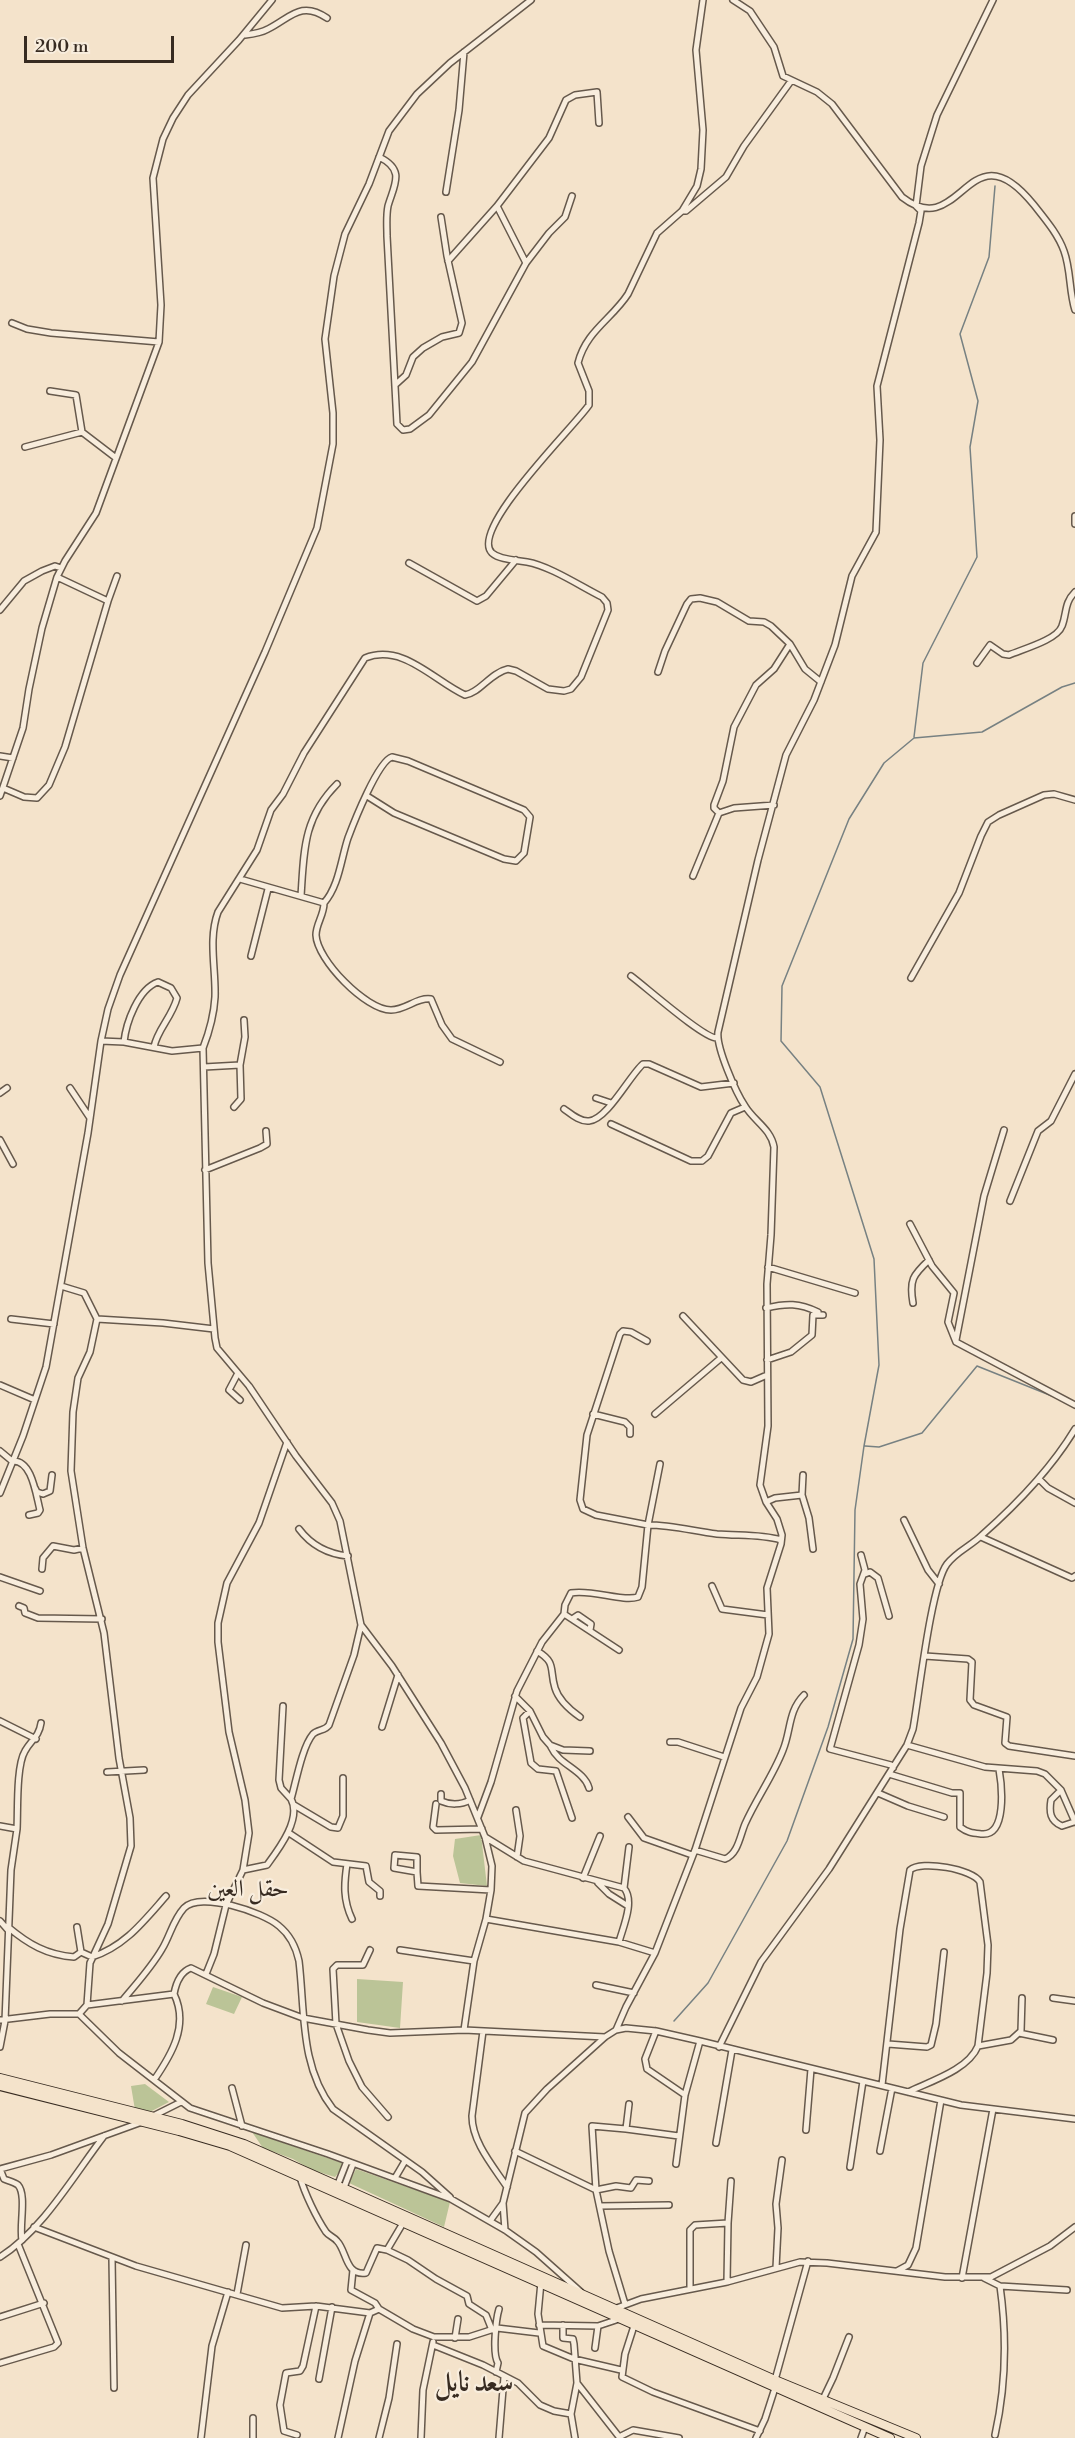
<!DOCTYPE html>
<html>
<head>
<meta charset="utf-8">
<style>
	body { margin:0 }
	#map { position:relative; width:1075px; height:2438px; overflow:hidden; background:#f4e3cb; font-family:"Libre Bodoni",serif }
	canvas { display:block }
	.scale { position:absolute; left:24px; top:36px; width:150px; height:27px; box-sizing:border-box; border:3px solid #372b21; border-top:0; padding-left:8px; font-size:18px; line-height:21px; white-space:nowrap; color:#372b21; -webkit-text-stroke:4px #f8eddd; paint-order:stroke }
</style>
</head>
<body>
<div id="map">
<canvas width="1075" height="2438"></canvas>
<div class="scale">200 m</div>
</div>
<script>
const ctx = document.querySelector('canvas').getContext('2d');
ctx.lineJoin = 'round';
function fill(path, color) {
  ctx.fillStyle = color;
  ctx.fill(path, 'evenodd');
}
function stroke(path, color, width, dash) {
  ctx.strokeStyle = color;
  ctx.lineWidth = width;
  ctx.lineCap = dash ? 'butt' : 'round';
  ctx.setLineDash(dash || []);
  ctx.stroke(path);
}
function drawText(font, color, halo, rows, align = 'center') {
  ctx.font = font + ' "Libre Bodoni",Amiri,serif';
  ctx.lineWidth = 4.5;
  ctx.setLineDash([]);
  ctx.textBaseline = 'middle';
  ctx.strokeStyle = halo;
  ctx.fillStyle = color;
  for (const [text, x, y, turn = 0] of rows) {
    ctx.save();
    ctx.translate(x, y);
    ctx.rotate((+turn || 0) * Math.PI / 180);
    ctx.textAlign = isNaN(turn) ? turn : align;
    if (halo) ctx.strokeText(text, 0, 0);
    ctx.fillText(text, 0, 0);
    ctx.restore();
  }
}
fill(new Path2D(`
	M481,1835l6,51 -27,-3 -7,-27 2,-17z
	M357,1979l46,3 -3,46 -43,-6z
	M213,1987l29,10 -8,17 -28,-10z
	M145,2084l24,18 -21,11 -13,-3 -4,-24z
	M252,2132l90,31 -1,7 -6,7 -23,-7 -19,-11 -30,-11z
	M356,2169l94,33 -6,25 -95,-44z`), '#bbc497');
stroke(new Path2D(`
	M914,737l9,-74 54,-106 -7,-110 8,-46 -18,-67 29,-77 6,-71
	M865,1446l14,1 43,-14 55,-67 75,30
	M674,2021l34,-38 79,-142 41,-114 25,-88 2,-129 9,-64 15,-81 -5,-106 -54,-172 -39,-46 1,-55 67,-167 35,-56 30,-25 68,-6 80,-45 13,-4`), '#778182', 1.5);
const minor = new Path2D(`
	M733,0l17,11 24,36 9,29 34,16 15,12 70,93c60,47 66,-74 132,8 11,14 24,29 30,46 7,19 5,40 11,59
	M245,35c8,-1 16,-2 23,-6 22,-11 33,-29 59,-11
	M379,157c27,13 15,28 9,49 -2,10 -1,20 -1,30l10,188 6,6 7,-1 19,-14 43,-53 54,-99 23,-30 16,-16 7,-21
	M446,192l13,-82 5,-58
	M682,211h4l40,-34 18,-31 47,-65
	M448,261l49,-55
	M526,263l-29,-57 52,-68 17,-38 9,-5 22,-3 2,31
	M12,323l15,6 24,4 108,9
	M395,385l11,-10 7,-18 10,-9 19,-11 17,-4 3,-10 -15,-67 -6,-39
	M50,391l26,4 6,37
	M25,447l57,-15 34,26
	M1075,516v8
	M409,563l68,38 9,-5 30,-36
	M57,577l51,24 9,-25
	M0,610l24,-29 18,-10 13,-5 6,2
	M977,663l13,-18 13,9 6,1c14,-6 48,-15 53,-29 5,-13 2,-23 13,-34
	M658,672l7,-21 22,-47 4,-5 9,-1 17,4 32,19 15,1 7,4 19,18 15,25 16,13
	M0,756l13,2
	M3,788l21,9 13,1 12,-13 16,-38 43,-146
	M0,796l23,-68 6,-39 13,-61 15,-51 8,-16 31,-48 63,-171 2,-37 -8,-127 10,-39 10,-21 15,-23 51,-55 33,-40
	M719,813l-5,-5v-3l9,-24 11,-54 22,-42 18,-16 16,-25
	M693,876l26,-63 15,-5 40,-3
	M240,879l84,24c0,12 -8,21 -8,32 1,25 50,75 75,75 15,0 26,-13 40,-11l11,26 10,14 48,23
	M301,896c3,-45 2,-78 36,-112
	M324,903c15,-17 17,-44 24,-65 6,-16 30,-77 44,-81l16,4 116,49 6,7 -6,36 -8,8 -12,-2 -110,-46 -27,-17
	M251,956l17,-67
	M631,976c15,11 73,63 86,62
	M911,978l48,-85 22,-57 7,-14 11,-7 45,-20 10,-1 21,6
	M101,1041l23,1 48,9 31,-3
	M124,1042c2,-19 14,-53 34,-60l13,6 6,10c-5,19 -20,32 -23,49
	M204,1067l36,-2 5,-28 -1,-17
	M70,1088l20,30
	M0,1093l7,-5
	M596,1098l15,5
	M234,1107l7,-8 -1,-34
	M564,1109c7,5 16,13 25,12 18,-1 41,-46 54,-57h6l52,23 33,-4
	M611,1124l80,37h11l6,-5 23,-43 14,-6
	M0,1140l13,24
	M205,1170l55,-22 7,-4 -1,-13
	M1010,1201l28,-70 13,-10 24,-47
	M910,1224l22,42 22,27 -6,29 8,20 119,63
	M768,1267l87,26
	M61,1286l23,7 13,26 66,4 51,6
	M913,1303c-4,-23 0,-28 16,-43
	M766,1308c21,-5 33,-5 52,4
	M683,1316l60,64 8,2 16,-7
	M11,1319l43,5
	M956,1340l28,-144 20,-66
	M647,1341l-16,-9 -8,-1 -3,3 -33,101 -7,65 3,9 13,6 52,10 12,-61
	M767,1360l24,-8 21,-17 1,-20h10
	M238,1373l-9,17 11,10
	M0,1385l35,15
	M593,1414l32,8 5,5v7
	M655,1414l66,-56
	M0,1451l12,10c20,-2 24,34 28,49l-2,3 -9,2
	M1039,1479l9,9 27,15
	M35,1488l2,4 6,2 7,-3 2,-16
	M0,1493l23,-57 23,-69 42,-234 13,-92 7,-32 12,-34 145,-323 52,-124 16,-84v-31l-8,-74 9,-63 11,-42 24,-50 20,-53 28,-37 33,-31 81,-63
	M802,1495l1,-20
	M766,1502l9,-4 27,-3 7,23 4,31
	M904,1520l24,50 11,14
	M299,1529c12,16 29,25 49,27
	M981,1537l91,41 3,-2
	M861,1555l4,15 -5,14 3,35 -4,26 -29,104 61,16 2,3
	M42,1569l1,-11 10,-12 21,4 9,-2
	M865,1574l5,-2 8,6 11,38
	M0,1577l40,14
	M712,1586l10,23 46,6
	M19,1606l5,2 1,5 13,5 64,1
	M564,1614l55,36
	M572,1619l6,-4 13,9 -1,6
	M537,1651c20,12 12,18 18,37 4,13 15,22 25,29
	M925,1656l43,3 4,3 -2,38 4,5 33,12 -2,26 4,3 66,10
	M515,1696l15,15 13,26 7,8 13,5 27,1
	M283,1706l-4,74 2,8 10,11
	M530,1711l-7,7 8,45 7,6 18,2 16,47
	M0,1721l36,18
	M382,1727l16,-52
	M670,1742h8l46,15
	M907,1745l78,22 52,4 8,3 16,16 14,32
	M551,1747c8,18 33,23 38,41
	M107,1772l37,-2
	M889,1774l63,19h8v34c8,6 13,6 22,7 25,2 20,-48 17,-65
	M1061,1790l-10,10c-2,12 -1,21 11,26l12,-4
	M878,1793l30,13 36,11
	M441,1794v7c9,4 20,4 29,-1
	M436,1804l-3,23 3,3 46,-1
	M294,1805l37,22 7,1 5,-12v-38
	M516,1810l4,26 -3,21
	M478,1817l13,-35 26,-91 25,-49 22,-28 1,-9 6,-12c21,-4 51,9 67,4l4,-10 6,-62c24,0 45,6 69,9 22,2 43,0 64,6
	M628,1817l16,21 48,17
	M0,1826l17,3 -6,41 -6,151 -5,26
	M17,1829c1,-18 -1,-63 8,-78 6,-11 14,-14 16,-28
	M289,1833l44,29 33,4 3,16 11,9v5
	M485,1837l39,24 100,27c11,13 -1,39 -5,54
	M695,1850l30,9c13,-5 15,-23 20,-35 11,-25 28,-48 38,-74 8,-19 5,-39 21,-55
	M347,1864c-3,20 -4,36 5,55
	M243,1870l24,-5c11,-15 35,-46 24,-66 5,-17 11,-52 22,-65 5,-5 12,-3 16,-9l25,-70 7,-30
	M417,1872v-15l-22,-2 -1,13 23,4 1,14 73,4
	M583,1878l17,-42
	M598,1883l11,11 19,12
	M624,1888l5,-41
	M486,1919l133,23 36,11
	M0,1921l8,9
	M8,1927c20,17 39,28 66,30l7,-5 11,5c33,-11 51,-35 74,-61
	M77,1927l4,25
	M370,1950l-7,15h-26l-4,4 3,55 13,37 13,26 26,30
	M400,1950l74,11
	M206,1974l8,-20 12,-49 17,-35 6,-37 -4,-33 -16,-68 -11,-90v-19l9,-40 32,-60 28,-81
	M596,1985l38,8
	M174,1994c2,-11 6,-22 17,-26l72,35 40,15 65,12 22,3 74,-3 141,7
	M1053,1998l22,3
	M122,2001c14,-17 29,-33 40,-52 8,-13 11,-29 22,-41 16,-17 79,4 95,18 11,9 17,21 20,35 6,51 1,106 34,148l89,63 28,25
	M87,2005l3,-42 18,-39 23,-78 -1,-28 -11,-60 -15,-125 -21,-85 -12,-77 2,-59 5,-34 12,-26 7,-33
	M79,2014l40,39 71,55 138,46 123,45 54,31 31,22 45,40
	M0,2020l50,-6h29l8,-9 87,-11c15,31 -2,60 -20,86
	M464,2030l10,-69 12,-42 5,-29 1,-24 -7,-29 -20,-49 -24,-45 -49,-77 -31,-41 -21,-104 -8,-18 -36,-47 -47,-70 -32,-38 -2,-10 -7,-75 -5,-215c7,-18 11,-33 12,-51 1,-28 -7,-58 3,-85l39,-62 14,-40 12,-16 21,-41 61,-95c38,-15 69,23 100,37 15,-2 25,-22 43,-26l8,2 32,18 16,2 7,-2 10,-12 27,-67 -1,-7 -5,-6c-22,-11 -52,-31 -75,-35 -11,-2 -27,-2 -35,-9 -24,-23 83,-127 97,-148v-14l-11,-28c8,-32 34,-44 50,-69l29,-61 25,-22 15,-25 4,-17 2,-39 -7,-80 7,-50
	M616,2030l10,-23 29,-54 40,-103 46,-142 16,-31 12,-43 -2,-46 14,-44 1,-9 -5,-16 -11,-17 -6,-17 8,-59 -1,-142 4,-49 3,-88c-3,-18 -20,-26 -29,-41 -9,-13 -29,-59 -27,-74l40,-172 28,-105 28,-55 21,-55 17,-69 24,-44 4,-92 -3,-54 42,-163 2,-12 -5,-5 5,-40 16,-51 56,-115
	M483,2031l-11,85c0,26 21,50 35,71
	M656,2031l-11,28 2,10 38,26
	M1019,2033l34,7
	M888,2044l39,3 4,-2 5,-21 8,-72
	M978,2046l33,-6 10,-9 1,-33
	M719,2047l42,-85 68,-93 78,-124 6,-16c6,-33 18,-144 34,-165 10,-13 24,-18 35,-29 35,-31 69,-66 93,-106
	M882,2085l18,-156 10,-59c11,-10 63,-1 70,12l8,63 -1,28 -9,73c-10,24 -47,35 -70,46
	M232,2088l10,38
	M629,2104l-3,25 53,7
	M153,2116l28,-14
	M626,2129l-34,-3 4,64 20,-4 15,2 5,-8 13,1
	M806,2130l5,-61
	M716,2143l16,-93
	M515,2151l81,39 13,61 16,53
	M880,2151l12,-63
	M676,2164l9,-69 15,-54
	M850,2167l13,-86
	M0,2169l51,-14 91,-33
	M0,2169l4,10c5,2 10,3 14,6 9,10 1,41 4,55
	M300,2177c5,17 16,40 26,55 3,4 8,5 11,9 10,10 8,35 29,32l11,-25 10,2
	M395,2178l10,-17
	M336,2189l11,-28
	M343,2190l10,-26
	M600,2206l69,-1
	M490,2221l13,-18
	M403,2223l-16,27 21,10 28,19 31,17 2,8 17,11 6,15
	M34,2227l102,39 146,42 34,-2 54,7 9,-4
	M505,2230l-2,-27 22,-90 22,-24 58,-52 11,-7 10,-2 30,3 44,10 261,64 114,14
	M0,2257c42,-26 74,-82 104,-121
	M112,2258l2,130
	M776,2268l2,-40 -2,-24 6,-44
	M353,2270l-2,20 24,13 4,6 34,20 21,8h35l28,-9 42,5
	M897,2271l11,-6 8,-17 25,-148
	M962,2278l31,-169
	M984,2278l16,8 67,4
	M541,2282l-3,32 5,32 31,13 47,11
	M727,2282l1,-59
	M690,2289v-59l5,-5 33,-2 3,-42
	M237,2294l9,-49
	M614,2309l27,-10 86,-17 73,-20 27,1 118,14h46l59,-31 25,-19
	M0,2317l44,-14
	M539,2325l59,1 21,-7
	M563,2325v13l10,1 1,5 3,39 43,55
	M634,2326l-9,28 -3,23 31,15 107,39
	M455,2338l3,-19
	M433,2345l50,20 35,18 22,22 14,6 17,3
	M595,2348l3,-22
	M0,2363l54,-16 4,-4 -40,-99
	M496,2372l2,-9c-6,-9 -2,-44 1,-54
	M319,2379l13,-72
	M775,2380l33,-119
	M822,2401l11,-23 16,-41
	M253,2418v20
	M297,2435l-13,-4 -4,-26 6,-32 14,-2 3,-5 13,-60
	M995,2435c11,-49 12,-99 5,-149
	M619,2437l14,-7 46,8
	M201,2438l11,-92 16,-54
	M338,2438l17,-77 15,-48
	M379,2438l10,-40 8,-54
	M421,2438l2,-48 10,-48
	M499,2438l5,-61
	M575,2438l-4,-24 6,-31
	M756,2438l9,-19 10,-31
	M861,2438l4,-11`);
const highway = new Path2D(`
	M0,2078l182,46 62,20 531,236 141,58
	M0,2086l179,45 51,15 660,292`);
stroke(minor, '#66594c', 8);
stroke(highway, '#372b21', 10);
stroke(minor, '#f8eddd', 5);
stroke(highway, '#f4e3cb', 8);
drawText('24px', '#372b21', '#f8eddd', [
	["حقل العين",248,1890]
]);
drawText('bold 28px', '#372b21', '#f8eddd', [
	["سعد نايل",474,2384]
]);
</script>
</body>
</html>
